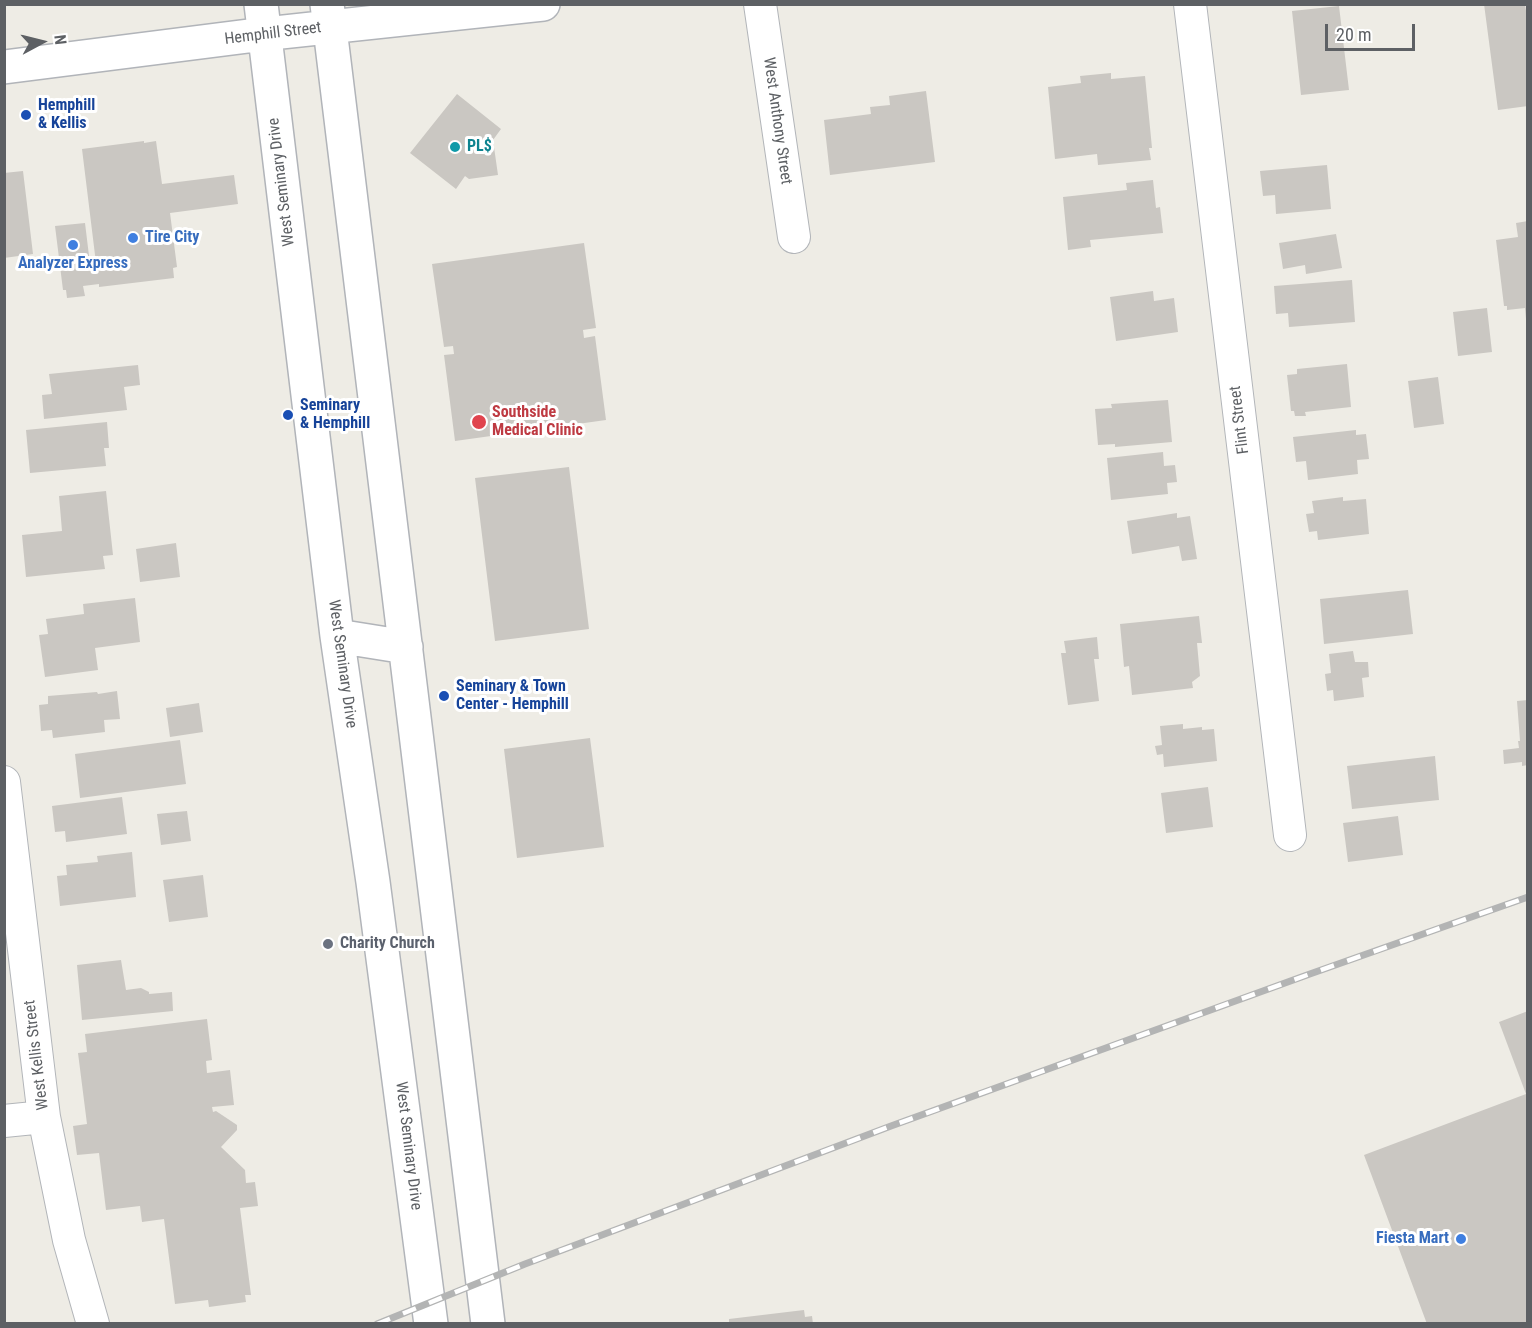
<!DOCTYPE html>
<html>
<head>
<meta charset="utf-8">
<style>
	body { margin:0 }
	#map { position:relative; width:1532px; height:1328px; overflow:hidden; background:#eeece5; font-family:"Roboto Condensed",sans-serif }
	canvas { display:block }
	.frame { position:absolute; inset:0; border:6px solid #5d6064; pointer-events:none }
	.north { position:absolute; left:12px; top:12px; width:60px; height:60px; -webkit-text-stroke:4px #fff; paint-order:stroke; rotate:83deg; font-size:16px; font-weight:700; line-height:24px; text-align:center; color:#5d6064 }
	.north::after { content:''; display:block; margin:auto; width:21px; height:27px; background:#5d6064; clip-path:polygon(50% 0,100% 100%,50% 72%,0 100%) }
	.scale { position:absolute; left:1325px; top:24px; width:90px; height:27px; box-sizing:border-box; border:3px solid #5d6064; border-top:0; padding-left:8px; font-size:18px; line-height:21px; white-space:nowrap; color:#5d6064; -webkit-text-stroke:4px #fff; paint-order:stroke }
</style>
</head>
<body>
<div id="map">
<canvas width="1532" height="1328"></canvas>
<div class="frame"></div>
<div class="north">N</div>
<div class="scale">20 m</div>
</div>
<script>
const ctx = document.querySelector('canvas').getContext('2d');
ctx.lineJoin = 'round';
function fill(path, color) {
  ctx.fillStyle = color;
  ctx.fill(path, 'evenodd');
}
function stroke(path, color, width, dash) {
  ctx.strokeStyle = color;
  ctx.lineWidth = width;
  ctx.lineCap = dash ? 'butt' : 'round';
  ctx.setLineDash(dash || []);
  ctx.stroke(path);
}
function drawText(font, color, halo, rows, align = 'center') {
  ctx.font = font + ' "Roboto Condensed",sans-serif';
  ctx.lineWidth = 6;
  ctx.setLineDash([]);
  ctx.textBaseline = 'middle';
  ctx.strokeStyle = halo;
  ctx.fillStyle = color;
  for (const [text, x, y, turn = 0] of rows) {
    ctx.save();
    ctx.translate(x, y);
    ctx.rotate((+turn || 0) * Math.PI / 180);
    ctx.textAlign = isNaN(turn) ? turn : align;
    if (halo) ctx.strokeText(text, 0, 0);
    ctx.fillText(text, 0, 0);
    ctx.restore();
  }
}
fill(new Path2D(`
	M1484,4h41l3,20v82l-30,4z
	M1339,6l10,84 -48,5 -9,-84z
	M1111,73v6l34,-3 7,72h-3l2,12 -53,5 -1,-11 -42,5 -7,-72 33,-4 -1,-7z
	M926,91l9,71 -105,13 -6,-55 47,-6 -1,-7 20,-2 -1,-9z
	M457,94l44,35 -8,11 5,35 -29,4 -4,-3 -9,13 -46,-36z
	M144,141v2l12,-2 6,43 72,-9 4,29 -68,9 7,54 -4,1 1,10 -75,9v-3l-16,2 2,10 -18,2 -1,-8h-3l-8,-64 30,-3 5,41 6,-1 -14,-114z
	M1327,165l4,44 -55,5 -1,-19 -12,1 -3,-25z
	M23,171l10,83 -29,4v-41h2l-2,-13v-31z
	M1153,180l3,28 4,-1 3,26 -73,7 1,7 -23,3 -5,-53 64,-7 -1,-7z
	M1528,221v98h-2l-1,-11 -18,2v-4h-3l-8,-66 22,-3 -2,-14z
	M1336,234l6,34 -36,6 -1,-9 -22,4 -4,-26z
	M584,243l12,85 -13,2 1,8 11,-2 11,84 -151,21 -11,-86 10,-1 -1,-8 -9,1 -12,-83z
	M1352,280l3,42 -66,5 -1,-14 -12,1 -2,-28z
	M1153,291l1,10 20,-3 4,34 -62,9 -6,-44z
	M1487,308l5,44 -34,4 -5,-44z
	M1347,364l4,43 -46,5 1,4h-11l-1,-5h-3l-4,-36 10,-1v-5z
	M138,365l2,20 -16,2 3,23 -83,9 -2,-24 10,-1 -3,-20z
	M1438,377l6,47 -30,4 -6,-47z
	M1168,400l4,42 -57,5v-3l-17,1 -3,-36 17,-1 -1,-4z
	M107,422l2,26h-5l2,18 -76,7 -4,-43z
	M1356,430v5l10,-1 3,25 -12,1 1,14 -50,6 -2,-19 -10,1 -3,-25z
	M1163,452l1,14 11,-1 2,17 -10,1 1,11 -57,6 -4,-42z
	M569,467l20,162 -94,12 -20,-163z
	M106,491l7,64 -10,1 2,13 -79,8 -4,-42 40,-4 -3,-35z
	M1343,497v4l23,-2 3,35 -51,6 -1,-9 -8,1 -3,-18 8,-1 -2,-12z
	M1177,513v5l13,-2 7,43 -15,2 -3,-15 -47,8 -5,-33z
	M176,543l4,34 -40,5 -4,-33z
	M1408,590l5,44 -89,10 -4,-45z
	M135,598l5,44 -45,6 3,22 -53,7 -6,-42 9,-1 -2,-15 38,-5 -1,-10z
	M1199,616l3,27h-5l3,33 -8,6 1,6 -61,7 -3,-29 -5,1 -4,-43z
	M1097,637l2,22h-5l5,42 -31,4 -7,-52h5l-2,-12z
	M1353,651l2,11h13l1,15 -7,1 2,19 -30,4 -1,-11 -6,1 -2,-17 6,-1 -2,-19z
	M117,691l3,28 -16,1 1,12 -52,6 -1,-8 -11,1 -2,-26 9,-1v-8l49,-4 1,2z
	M1528,700v65l-6,1v-4l-18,2 -1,-14 16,-2 -1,-7h2l-3,-40z
	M199,703l4,29 -33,5 -4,-29z
	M1183,724v5l19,-2v3l12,-1 3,32 -53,6 -1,-13 -6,1 -2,-9 7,-1 -2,-19z
	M590,738l14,109 -87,11 -13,-109z
	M180,740l6,44 -106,14 -5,-44z
	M1435,756l4,44 -87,9 -5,-43z
	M1208,787l5,40 -47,6 -5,-40z
	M122,797l5,37 -61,8 -1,-11 -10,1 -3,-26z
	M187,811l4,30 -30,4 -4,-31z
	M1398,816l5,39 -55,7 -5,-39z
	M132,852l4,45 -76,9 -3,-30 10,-1 -1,-10 32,-3 -1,-6z
	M203,875l5,42 -39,5 -6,-42z
	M121,960l5,30 15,-2 8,4v2l23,-2 1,19 -91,9 -5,-55z
	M1528,1011v313h-101l-63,-169 162,-61 -27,-72z
	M207,1019l5,41 -6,1 1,12 23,-3 4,35 -22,2 1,5 3,-1 21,14v5l-16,17 24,23 1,13 9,-1 3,24 -18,2 11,87h-6l1,7 -37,5 -1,-7 -33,4 -11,-85 -22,3 -2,-16 -34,4 -7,-57 -22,2 -4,-29 14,-2 -9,-71 9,-1 -2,-18z
	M804,1310l1,7 7,-1 1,8h-84v-5z`), '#cac7c2');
const street = new Path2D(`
	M760,4l34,233
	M1190,4l100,831
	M4,782l40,335 25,123 24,84
	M4,1121l40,-4`);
const secondary = new Path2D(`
	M261,4l76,632 36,246 58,442
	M327,4l161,1320
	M4,67l260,-33 279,-30
	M337,636l69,11`);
stroke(street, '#b2b5b9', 34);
stroke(secondary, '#b1b4b9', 36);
stroke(street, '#fff', 32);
stroke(secondary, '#fff', 33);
const rail = new Path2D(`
	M377,1324l148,-60 366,-138 416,-151 221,-78`);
stroke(rail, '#b3b4b4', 7);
stroke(rail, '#fff', 4.5, [14]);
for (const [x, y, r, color] of [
	[26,115,6,"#1a4fb4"],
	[455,147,6,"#0f9aa8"],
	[133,238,6,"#3f7fe0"],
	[73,245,6,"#3f7fe0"],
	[288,415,6,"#1a4fb4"],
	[479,422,8,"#e0444e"],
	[444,696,6,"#1a4fb4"],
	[328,944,6,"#6b7280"],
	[1461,1239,6,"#3f7fe0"]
]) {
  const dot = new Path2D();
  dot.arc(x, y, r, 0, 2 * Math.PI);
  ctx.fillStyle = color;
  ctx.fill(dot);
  stroke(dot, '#fff', 2);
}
drawText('16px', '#5d6064', '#fff', [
	["Hemphill Street",273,34,-7],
	["West Anthony Street",777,121,82],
	["West Seminary Drive",282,182,-97],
	["Flint Street",1240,420,-97],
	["West Seminary Drive",342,664,82],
	["West Kellis Street",37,1055,-97],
	["West Seminary Drive",408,1146,83]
]);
drawText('bold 16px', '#164399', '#fff', [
	["Hemphill",38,106],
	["& Kellis",38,124],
	["Seminary",300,406],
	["& Hemphill",300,424],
	["Seminary & Town",456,687],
	["Center - Hemphill",456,705]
], 'left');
drawText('bold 16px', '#0d838f', '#fff', [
	["PL$",467,147]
], 'left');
drawText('bold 16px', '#366cbe', '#fff', [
	["Tire City",145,238],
	["Analyzer Express",73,264,"center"],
	["Fiesta Mart",1449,1239,"right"]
], 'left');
drawText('bold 16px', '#be3a42', '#fff', [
	["Southside",492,413],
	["Medical Clinic",492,431]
], 'left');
drawText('bold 16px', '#5b616d', '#fff', [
	["Charity Church",340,944]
], 'left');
</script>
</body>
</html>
